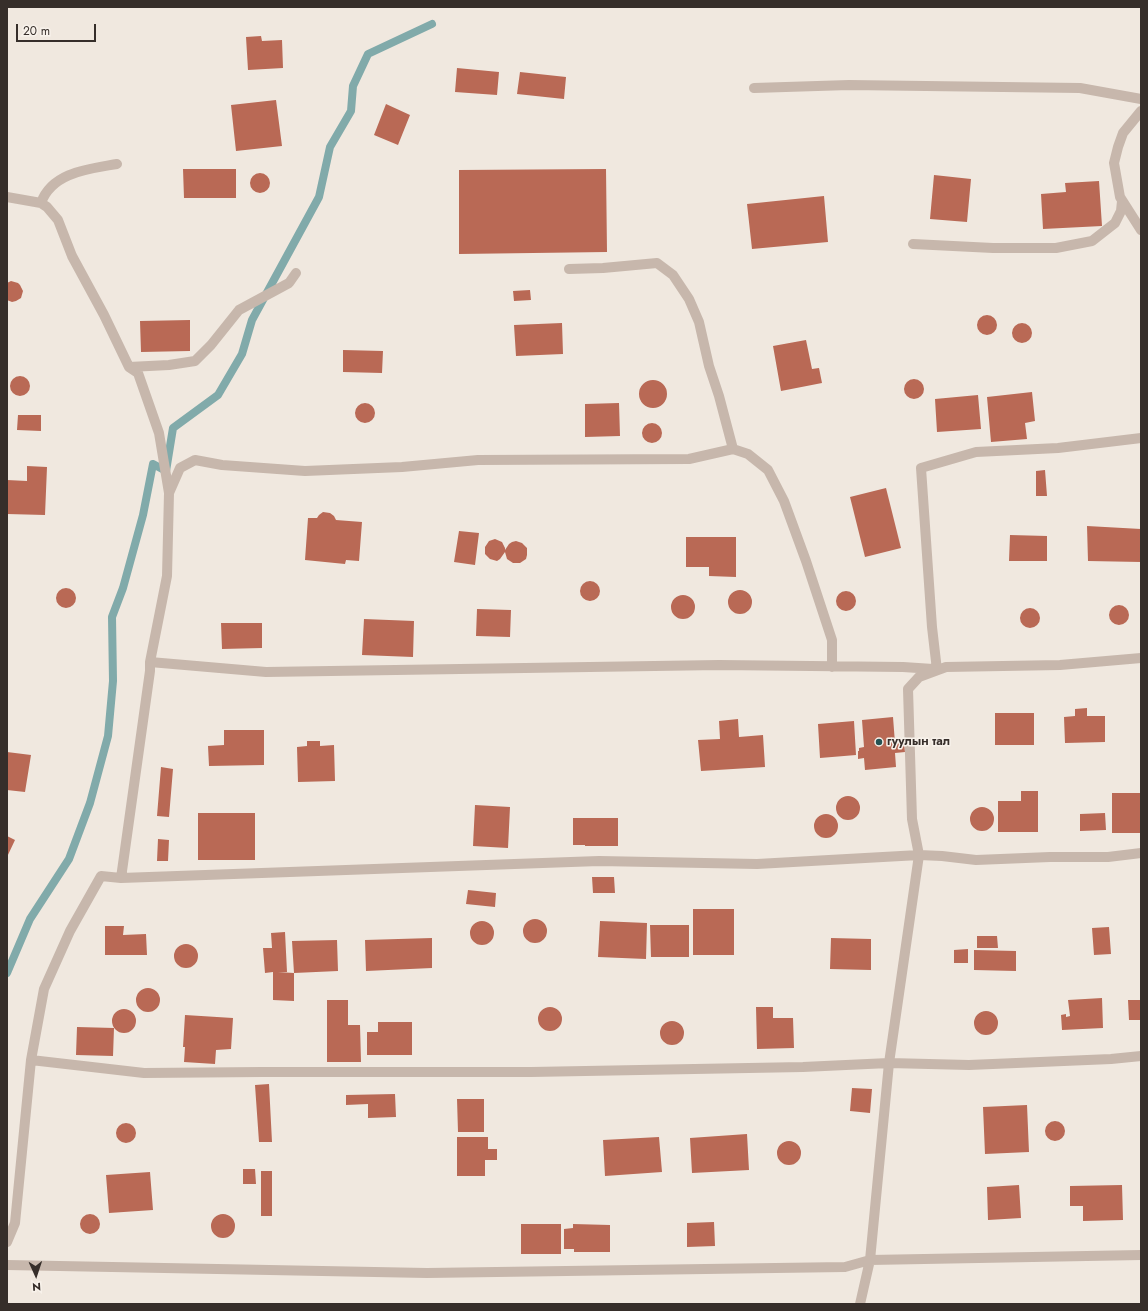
<!DOCTYPE html>
<html>
<head>
<meta charset="utf-8">
<style>
	body { margin:0 }
	#map { position:relative; width:1148px; height:1311px; overflow:hidden; background:#f0e8df; font-family:Jost,sans-serif }
	canvas { display:block }
	.frame { position:absolute; inset:0; border:8px solid #362e2a; pointer-events:none }
	.north { position:absolute; left:16px; top:1255px; width:40px; height:40px; -webkit-text-stroke:3px #f8f2eb; paint-order:stroke; rotate:177deg; font-size:11px; font-weight:700; line-height:16px; text-align:center; color:#362e2a }
	.north::after { content:''; display:block; margin:auto; width:14px; height:18px; background:#362e2a; clip-path:polygon(50% 0,100% 100%,50% 72%,0 100%) }
	.scale { position:absolute; left:16px; top:24px; width:80px; height:18px; box-sizing:border-box; border:2px solid #362e2a; border-top:0; padding-left:5px; font-size:12px; line-height:14px; white-space:nowrap; color:#362e2a; -webkit-text-stroke:3px #f8f2eb; paint-order:stroke }
</style>
</head>
<body>
<div id="map">
<canvas width="1148" height="1311"></canvas>
<div class="frame"></div>
<div class="north">N</div>
<div class="scale">20 m</div>
</div>
<script>
const ctx = document.querySelector('canvas').getContext('2d');
ctx.lineJoin = 'round';
function stroke(path, color, width, dash) {
  ctx.strokeStyle = color;
  ctx.lineWidth = width;
  ctx.lineCap = dash ? 'butt' : 'round';
  ctx.setLineDash(dash || []);
  ctx.stroke(path);
}
function fill(path, color) {
  ctx.fillStyle = color;
  ctx.fill(path, 'evenodd');
}
function drawText(font, color, halo, rows, align = 'center') {
  ctx.font = font + ' Jost,sans-serif';
  ctx.lineWidth = 3;
  ctx.setLineDash([]);
  ctx.textBaseline = 'middle';
  ctx.strokeStyle = halo;
  ctx.fillStyle = color;
  for (const [text, x, y, turn = 0] of rows) {
    ctx.save();
    ctx.translate(x, y);
    ctx.rotate((+turn || 0) * Math.PI / 180);
    ctx.textAlign = isNaN(turn) ? turn : align;
    if (halo) ctx.strokeText(text, 0, 0);
    ctx.fillText(text, 0, 0);
    ctx.restore();
  }
}
stroke(new Path2D(`
	M7,973l23,-54 39,-60 21,-56 18,-67 5,-55 -1,-64 11,-29 20,-73 10,-51 13,7 7,-43 45,-33 24,-41 10,-34 67,-123 11,-50 21,-36 2,-25 15,-32 64,-30`), '#81aaaa', 8);
fill(new Path2D(`
	M261,36l1,5 20,-1 1,28 -35,2 -2,-33z
	M457,68l42,4 -2,23 -42,-3z
	M520,72l46,5 -2,22 -47,-5z
	M276,100l6,46 -46,5 -5,-46z
	M386,104l24,11 -12,30 -24,-10z
	M183,169h53v29h-52z
	M606,169l1,83 -148,2v-84z
	M250 183a10 10 0 1 1 20 0a10 10 0 1 1-20 0Z
	M934,175l37,4 -4,43 -37,-3z
	M1099,181l3,45 -59,3 -2,-35 25,-2 -1,-9z
	M824,196l4,46 -76,7 -5,-45z
	M11,281l7,2 2,2 3,6 -2,7 -5,3 -4,1 -5,-2v-17z
	M530,290l1,10 -17,1 -1,-10z
	M977 325a10 10 0 1 1 20 0a10 10 0 1 1-20 0Z
	M190,320v31l-49,1 -1,-31z
	M1012 333a10 10 0 1 1 20 0a10 10 0 1 1-20 0Z
	M562,323l1,31 -47,2 -2,-31z
	M806,340l6,29 7,-1 3,15 -41,8 -8,-45z
	M343,350l40,1 -1,22 -39,-1z
	M10 386a10 10 0 1 1 20 0a10 10 0 1 1-20 0Z
	M904 389a10 10 0 1 1 20 0a10 10 0 1 1-20 0Z
	M639 394a14 14 0 1 1 28 0a14 14 0 1 1-28 0Z
	M1032,392l3,29 -10,2 2,16 -36,3 -4,-45z
	M978,395l3,34 -44,3 -2,-33z
	M355 413a10 10 0 1 1 20 0a10 10 0 1 1-20 0Z
	M619,403l1,33 -35,1v-33z
	M18,415h23v16l-24,-1z
	M642 433a10 10 0 1 1 20 0a10 10 0 1 1-20 0Z
	M27,466l20,1 -2,48 -38,-1v-34l20,1z
	M1045,470l2,26h-11v-25z
	M886,488l15,60 -36,9 -15,-60z
	M323,512l7,1 4,3 2,4 26,2 -3,39 -13,-1 -1,4 -40,-4 3,-42h9l2,-3z
	M1087,526l54,3v33l-53,-1z
	M459,531l20,2 -4,32 -21,-3z
	M1010,535l37,1v25h-38z
	M686,537h50v40l-27,-1v-9h-23z
	M495,539l7,3 3,6v2l4,-6 3,-2 4,-1 6,2 5,5v7l-1,4 -6,4h-7l-6,-4 -2,-7 -5,7 -3,2 -7,-2 -5,-5v-7l4,-6z
	M580 591a10 10 0 1 1 20 0a10 10 0 1 1-20 0Z
	M56 598a10 10 0 1 1 20 0a10 10 0 1 1-20 0Z
	M728 602a12 12 0 1 1 24 0a12 12 0 1 1-24 0Z
	M836 601a10 10 0 1 1 20 0a10 10 0 1 1-20 0Z
	M671 607a12 12 0 1 1 24 0a12 12 0 1 1-24 0Z
	M1109 615a10 10 0 1 1 20 0a10 10 0 1 1-20 0Z
	M1020 618a10 10 0 1 1 20 0a10 10 0 1 1-20 0Z
	M477,609l34,1 -1,27 -34,-1z
	M364,619l50,2 -1,36 -51,-2z
	M221,623h41v25l-40,1z
	M1087,708v8h18v26l-40,1 -1,-26 11,-1v-7z
	M995,713h39v32h-39z
	M893,717l2,26 9,-1 1,10 -10,1 1,14 -31,3 -1,-12 -6,1v-8h1v-3l5,-1 -2,-27z
	M738,719l1,18 24,-2 2,32 -64,4 -3,-31 22,-1 -1,-18z
	M854,721l2,34 -36,3 -2,-34z
	M224,730h40v35l-55,1 -1,-20 16,-1z
	M307,741h13v5l14,-1 1,36 -37,1 -1,-35 10,-1z
	M7,752l24,3 -6,37 -18,-2z
	M161,767l12,2 -4,48 -12,-1z
	M1021,791h17v41h-40v-31h23z
	M1112,793h29v40h-29z
	M836 808a12 12 0 1 1 24 0a12 12 0 1 1-24 0Z
	M475,805l35,2 -2,41 -35,-2z
	M970 819a12 12 0 1 1 24 0a12 12 0 1 1-24 0Z
	M198,813h57v47h-57z
	M1105,813l1,17 -26,1v-17z
	M814 826a12 12 0 1 1 24 0a12 12 0 1 1-24 0Z
	M573,818h45v28h-33v-1h-12z
	M7,836l8,4 -8,17z
	M158,839l11,1 -1,21h-11z
	M592,877h22l1,16h-22z
	M468,890l28,3 -1,14 -29,-3z
	M693,909h41v46h-41z
	M523 931a12 12 0 1 1 24 0a12 12 0 1 1-24 0Z
	M600,921l47,2 -1,36 -48,-2z
	M470 933a12 12 0 1 1 24 0a12 12 0 1 1-24 0Z
	M650,925h39v32h-38z
	M105,926h19l-1,9 23,-1 1,21h-42z
	M1109,927l2,27 -17,1 -2,-27z
	M285,932l2,40h-9l16,1v28l-21,-1v-28l-8,1 -2,-25h9l-1,-15z
	M977,936h20l1,12h-21z
	M432,938v30l-66,3 -1,-31z
	M831,938l40,1v31l-41,-1z
	M337,940l1,31 -44,2 -2,-32z
	M174 956a12 12 0 1 1 24 0a12 12 0 1 1-24 0Z
	M968,949v14h-14v-13z
	M974,950l42,1v20l-42,-1z
	M136 1000a12 12 0 1 1 24 0a12 12 0 1 1-24 0Z
	M1102,998l1,30 -41,2 -1,-15 5,-1v3l4,-1 -2,-16z
	M327,1000h21v25h12l1,37h-34z
	M1128,1000h13v20h-12z
	M756,1007h17v11h20l1,30 -37,1z
	M538 1019a12 12 0 1 1 24 0a12 12 0 1 1-24 0Z
	M112 1021a12 12 0 1 1 24 0a12 12 0 1 1-24 0Z
	M974 1023a12 12 0 1 1 24 0a12 12 0 1 1-24 0Z
	M185,1015l48,3 -2,31 -15,1 -1,14 -31,-2 1,-15h-2z
	M660 1033a12 12 0 1 1 24 0a12 12 0 1 1-24 0Z
	M378,1022h34v33h-45v-23h11z
	M77,1027l37,1 -1,28 -37,-1z
	M269,1084l3,58h-13l-4,-57z
	M852,1088l20,1 -2,24 -20,-2z
	M395,1094l1,23 -28,1v-14l-22,1v-10z
	M457,1099h27v33h-26z
	M1027,1105l2,47 -44,2 -2,-47z
	M1045 1131a10 10 0 1 1 20 0a10 10 0 1 1-20 0Z
	M116 1133a10 10 0 1 1 20 0a10 10 0 1 1-20 0Z
	M747,1134l2,36 -57,3 -2,-35z
	M457,1137h31v12h9v11h-12v16h-28z
	M659,1137l3,35 -57,4 -2,-36z
	M777 1153a12 12 0 1 1 24 0a12 12 0 1 1-24 0Z
	M243,1169h12l1,15h-13z
	M261,1171h11v45h-11z
	M150,1172l3,38 -44,3 -3,-38z
	M1019,1185l2,33 -33,2 -1,-33z
	M1122,1185l1,35 -40,1v-15h-13v-20z
	M80 1224a10 10 0 1 1 20 0a10 10 0 1 1-20 0Z
	M211 1226a12 12 0 1 1 24 0a12 12 0 1 1-24 0Z
	M714,1222l1,24 -28,1v-24z
	M521,1224h40v30h-40z
	M573,1224l37,1v27h-36v-3h-10v-20l9,-1z`), '#b96955');
stroke(new Path2D(`
	M754,88l95,-3 231,3 61,11
	M1141,111l-18,22 -5,14 -4,16 6,34 21,33
	M7,197l34,6 6,4 11,13 14,36 32,59 25,52 9,6 21,60 10,60
	M41,203c11,-31 48,-34 76,-39
	M913,244l80,4h63l36,-7 23,-18 6,-12 1,-10
	M569,269l34,-1 54,-5 16,12 16,24 10,23 10,44 10,30 14,53
	M129,367l40,-2 26,-4 16,-16 28,-35 50,-27 7,-10
	M150,662l116,10 453,-7 184,2 30,2
	M937,670l-5,-43 -11,-159 55,-16 82,-4 83,-10
	M121,878l29,-207v-9l17,-86 2,-83 11,-25 15,-8 27,5 83,6 97,-4 76,-7 211,-1 44,-10 15,5 20,16 16,31 22,60 26,79v27
	M31,1060l113,13 118,-1h269l272,-5 86,-4 80,2 142,-6 30,-3
	M7,1242l8,-19 16,-163 13,-71 26,-58 31,-55 20,2 478,-17 158,3 162,-9 23,1 34,4 74,-3h58l33,-4
	M7,1265l420,8 418,-6 25,-7 271,-5
	M860,1304l10,-44 19,-197 30,-208 -7,-36 -4,-130 11,-12 27,-10 114,-2 81,-7`), '#c7b7ac', 10);
for (const [x, y, r, color] of [
	[879,742,4,"#245253"]
]) {
  const dot = new Path2D();
  dot.arc(x, y, r, 0, 2 * Math.PI);
  ctx.fillStyle = color;
  ctx.fill(dot);
  stroke(dot, '#f8f2eb', 1.5);
}
drawText('bold 12px', '#362e2a', '#f8f2eb', [
	["гуулын тал",887,742]
], 'left');
</script>
</body>
</html>
